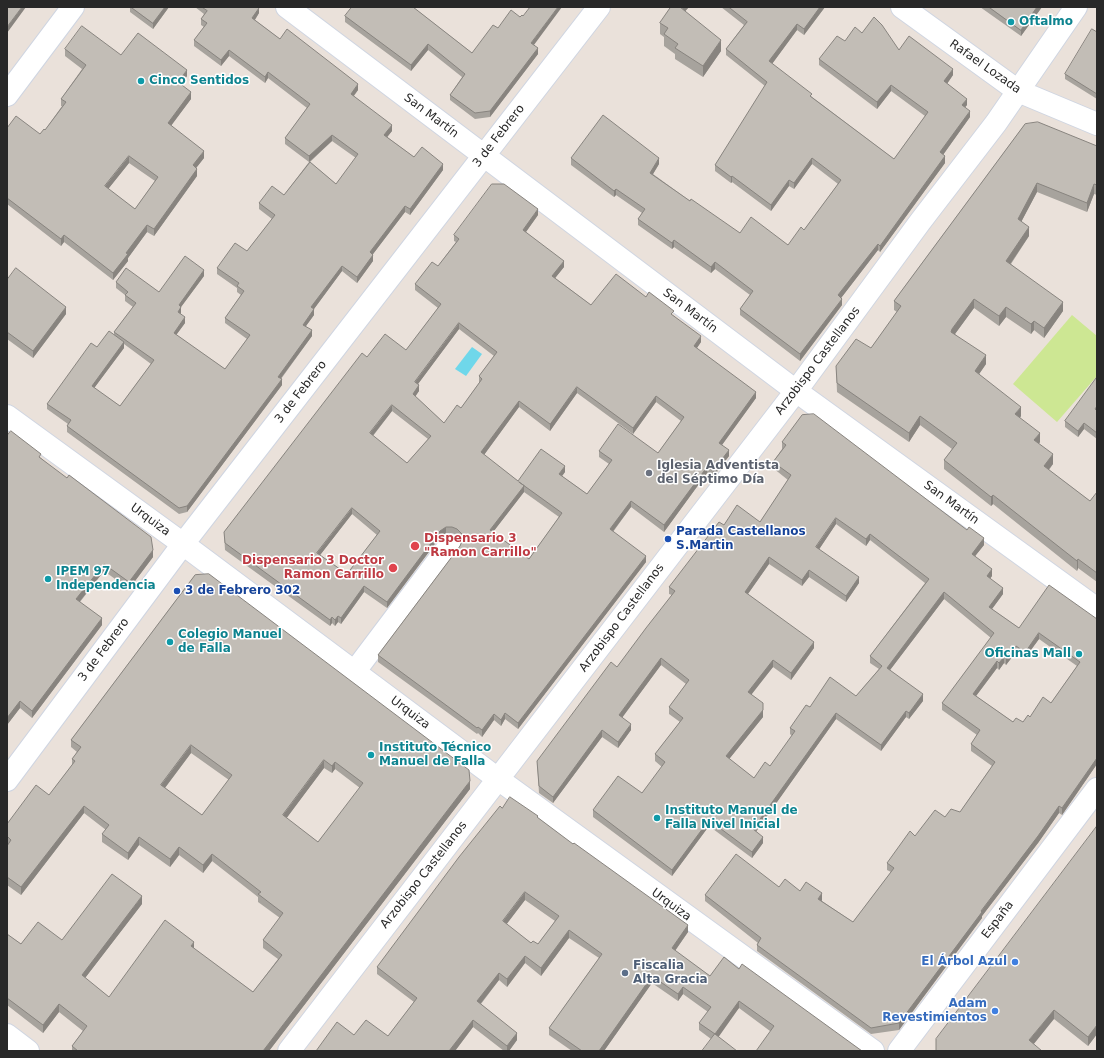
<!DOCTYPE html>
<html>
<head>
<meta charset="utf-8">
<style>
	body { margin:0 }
	#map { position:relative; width:1104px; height:1058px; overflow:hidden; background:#eae1da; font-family:"DejaVu Sans",sans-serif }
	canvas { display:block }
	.frame { position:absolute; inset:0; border:8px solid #282828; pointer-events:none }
</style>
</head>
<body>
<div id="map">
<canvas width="1104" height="1058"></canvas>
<div class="frame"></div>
</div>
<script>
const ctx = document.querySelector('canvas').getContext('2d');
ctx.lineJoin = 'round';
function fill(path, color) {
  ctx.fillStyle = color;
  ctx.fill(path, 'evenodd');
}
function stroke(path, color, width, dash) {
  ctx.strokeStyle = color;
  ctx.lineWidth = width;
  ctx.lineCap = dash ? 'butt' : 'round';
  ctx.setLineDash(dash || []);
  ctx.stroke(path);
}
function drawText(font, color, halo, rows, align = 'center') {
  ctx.font = font + ' "DejaVu Sans",sans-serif';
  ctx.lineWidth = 3;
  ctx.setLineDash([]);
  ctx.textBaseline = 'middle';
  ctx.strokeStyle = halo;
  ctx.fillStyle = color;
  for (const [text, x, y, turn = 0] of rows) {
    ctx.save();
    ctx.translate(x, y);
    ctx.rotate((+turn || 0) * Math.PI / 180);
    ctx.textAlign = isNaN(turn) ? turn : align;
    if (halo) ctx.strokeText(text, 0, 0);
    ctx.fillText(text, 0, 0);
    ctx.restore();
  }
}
fill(new Path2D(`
	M1072,315l25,21v40l-40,46 -44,-38z`), '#cde793');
fill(new Path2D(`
	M472,347l10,7 -16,22 -11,-7z`), '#6fd7ea');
const minor = new Path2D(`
	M287,7l509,384 301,218
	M902,7l116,84 79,33
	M7,95l66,-88
	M7,416l176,128 315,235 375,272
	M355,671l95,-126
	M7,780l176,-236 416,-537
	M7,1035l21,16
	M289,1051l507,-660 124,-169 76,-99 80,-116
	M899,1051l198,-262`);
stroke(minor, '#cfd5e1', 24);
stroke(minor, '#fff', 22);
fill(new Path2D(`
	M130,7h39l-16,22 -23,-17z
	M195,7h63l1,6 -4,7 25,19 78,51 -4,6 38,35 -5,6 27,20 29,13 -33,45 -5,-3 -32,42v7l-16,22 -15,-12 -28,38v6l-8,11 6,10 -31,43 1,6 -95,127 -8,2 -112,-82v-6l1,-2 -21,-15v-5l50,-57 17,-12v-3l19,-25 -8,-6v-6l-9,-7v-6l43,10 45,-16 -23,31v7l4,9 -9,12 49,34 22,-30 -22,-16v-5l16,-23 -4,-3v-4l-20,-14v-6l30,-17 25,-32 -13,-10v-6l25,-8 25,-33 -24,-18v-6l22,-30 -39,-30 -3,5 -36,-27 -8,10 -27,-20v-6l10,-13 -3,-2v-6l3,-5zM332,141l24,17 -20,26 -26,-22zM124,344l27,20 -31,42 -26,-18 30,-40z
	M349,7h64l59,46 26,-25 36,17 4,9 -48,63 -15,2 -25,-19v-5l12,-18 -34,-27 -17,21 -66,-49v-6l6,-7z
	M669,7h20l-4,4 36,40 -18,26 -28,-18v-5l-11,-8v-9l-4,-3v-11l10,-15z
	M721,7h104l-21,28 -7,-5 -25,34 40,33 82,62 31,-43 -34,-25 -14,18 -58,-44v-6l26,-18 17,-8 91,42 -6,9 20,21 -2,2 5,10 -27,38 2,8 -65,89 -2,-2 -37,48 1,7 -42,56 -60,-46v-6l10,-14 -35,-26 -4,4 -37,-26 -2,2 -34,-24v-6l4,-6 -26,-18 -2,2 -43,-32v-7l88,6 -6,10 37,27 50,32 48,12 16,-15 34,-46 -26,-20 -18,25 -5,-3 -18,25 -39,-29 -1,1 -16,-12v-6l50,-79 -39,-31v-6l18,-24z
	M980,7h62l-21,29z
	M1097,32v67l-32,-20v-5z
	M65,49l56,6 66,21 -6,9 10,14 -20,26 33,33 -8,10 1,8 -43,60 -7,-4 -19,26v3l-15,19 -49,-38 -3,4 -54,-42v-76l33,6 5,-4 17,-24h-1v-7l21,-30 -17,-13zM129,163l26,18 -20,28 -27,-20z
	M1025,124l72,22v49l-3,-1 -7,18 -50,-20 -16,30 8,14 -18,28 52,47 -19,27 -10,-8 -3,4 -25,-17 -7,9 -25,-18 -19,26 31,30 -7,10 42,42 -1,2 20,24 -1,2 14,20 -4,6 41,31 7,-9v90l-19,-14 -1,3 -84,-67 -2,2 -47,-37v-9l8,-11 -32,-24 -11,17 -72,-50 -1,-26 35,-18 26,-36 -3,-2v-9z
	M538,215l-12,17 38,35 -9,11 36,27 55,-8 28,19 27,26 -4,6 59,50 -34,47 7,11 -16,21 -6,-4 -43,59 -33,-25 -18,25 33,30 -128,167 -13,-10 -4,7 -7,-6 -12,17 -4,-4 -1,1 -99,-72v-7l82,-109 2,-4v-2l-5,-5 -5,-2h-6l-6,4 -53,71 -23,-16 -23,32 -3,-2 -3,4 -3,-3 -2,3 -105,-76 -1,-18 143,-175 39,-7 32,-42 -23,-18v-6l23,-18 18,-24 -2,-1v-6zM459,329l35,27 -15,20v7l-18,25 -17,15 -29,-27 4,-5 -1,-7zM577,393l56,41 23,-32 25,19 -23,32 -59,-2v6l10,7 -22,30 -25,-18 3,-4 -47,9 -34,-26 35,-48 31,24zM392,411l36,28 -21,24 -34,-27zM524,492l35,25 -30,42 -36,-27zM352,514l25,21 -30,39 -27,-19z
	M7,280l59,34 -33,44 -26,-19z
	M1097,377v62l-13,-10 -6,8 -13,-10v-6z
	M7,436l34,22 112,99 -24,32 -25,-18 -24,31 22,23 -70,93 -12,-10 -13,17z
	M782,442l202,103 -9,11 17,20 -2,2 13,16 -11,15 27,19 78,-9v145l-35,51 -3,-2 -21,30 -56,73v2l-83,112 -28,4 -114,-83v-6l1,-2 -53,-42v-6l74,-8 21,4 22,9v1l31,21 38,-50 -4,-2v-7l28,-27 30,-19 15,-5 32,-46 -21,-15v-7l6,-9 -35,-25v-7l49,-65 -47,-39 -54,71 33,31 -14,18 -3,-2 -25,34 -45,-32 -80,112 7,12 -11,15 -43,-32 -37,50 -79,-59v-7l49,-17 20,-26 -7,-6v-7l25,-32 -11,-8v-7l17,-23 -25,-19 -39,52 9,13 -13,18 -16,-11 -49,66 -14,-10 -2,-32 80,-94 55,-72 -3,-1v-7l55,-62 36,-3 28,-42 -15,-12v-6l9,-13zM836,524l30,22 4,-6 55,43 -55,73v7l9,6 -23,27 -46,11 -20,21v6l2,2 -22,30 -16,12 -25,-19 34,-42 -12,-23 22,-27 18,13 23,-32 -66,-54 21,-30 33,22 7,-9 37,25 13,-19 -40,-34zM1039,639l38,27 -26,37 -21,14 -7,5h-10l-37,-26 21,-28 2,2 5,-7 2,2 10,-13 9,6z
	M195,575l275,214 -201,262h-197v-5l11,-15 -24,-19 -16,21 -36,-28v-71l14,10 41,-4 80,-36 -57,74 24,19 85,-48 59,43 25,-33 -15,-11v-8l17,-22 -22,-16v-5l-46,-36 -9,12 -24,-18 -9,12 -31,-22 -11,15 -26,-18v-8l4,-4 -22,-17 -63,82 -14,-10v-39l1,-1 -1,-1v-20l42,-29 23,-30v-6l5,-7 -6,-5v-7zM191,753l38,27 -27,35 -37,-27zM324,768l8,5 3,-4 25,19 -42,54 -32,-24z
	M502,808l36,10 150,114 -13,19 35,25 29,-7 123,82 -92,-20 -31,-23 -28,31 -12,-9v-7l9,-11 -25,-18 -5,7 -26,-18 -48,68h-32l-23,-16v-7l50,-70 -30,-20 -28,38 -16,-13 -18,24 -8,-7 -18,24 36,36 -8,11h-5l-31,-24 -18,24h-139l38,-16 34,1 26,-34 -37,-28v-7zM525,900l30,21 -17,23 -7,-1 -25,-19z
	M1097,826v208l-9,12 -34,-27 -118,32z`), '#a7a39d');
fill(new Path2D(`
	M22,7h4l-19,26v-6z
	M165,7h4l-16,22v-6z
	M558,7h4l-31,42v-6z
	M684,7h5l-8,9v-6z
	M820,7h5l-21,28v-6z
	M1037,7h5l-21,29v-6z
	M259,8v5l-7,11v-6z
	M797,24v6l-28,38v-7z
	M721,40v11l-18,26v-11z
	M428,44v6l-17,21v-6z
	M538,48v6l-48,63v-6z
	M229,50v6l-8,10v-6z
	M953,69v6l-9,13v-7z
	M187,70v6l-9,13v-7z
	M268,72v6l-3,5v-6z
	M358,84v6l-7,9v-5z
	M891,85v6l-14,18v-7z
	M191,92v7l-23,31v-7z
	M967,99v6l-5,6v-6z
	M970,111v6l-30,42v-7z
	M392,125v6l-8,10v-6z
	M332,135v6l-23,21v-6z
	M204,151v7l-11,14v-7z
	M129,156v7l-24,30v-7z
	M945,156v7l-65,89v-6z
	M659,158v6l-9,15v-6z
	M812,158v6l-18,25v-6z
	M443,164v6l-33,45v-6z
	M197,169v7l-43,60v-7z
	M732,176v6l-1,1v-6z
	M789,180v6l-18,25v-6z
	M1037,183v9l-19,36v-9z
	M1094,184v10l-7,18v-9z
	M616,189v6l-2,2v-6z
	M405,206v6l-35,46v-6z
	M538,209v6l-15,21v-6z
	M147,225v7l-19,26v3l-15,19v-7l13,-20z
	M1029,227v9l-23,34v-9z
	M64,235v7l-3,4v-7z
	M674,240v7l-2,2v-6z
	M878,244v6l-40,52v-7z
	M373,255v6l-16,22v-6z
	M564,261v6l-12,15v-6z
	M715,262v7l-4,4v-6z
	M342,266v5l-31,42v-6z
	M204,270v6l-23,31v6l-3,5 1,-13z
	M842,299v6l-42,56v-7z
	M974,299v9l-22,30 -1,-6 1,-3z
	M1063,302v9l-19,27v-10z
	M66,307v7l-33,44v-7z
	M1006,307v10l-7,9v-10z
	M314,309v6l-11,15v-5z
	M185,317v6l-11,15v-5z
	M1034,321v9l-3,4v-10z
	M459,323v6l-44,59v-6z
	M312,330v6l-34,46v-5z
	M701,336v6l-7,10v-6z
	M124,342v6l-32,43v-5z
	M986,355v9l-11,16v-9z
	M282,379v6l-95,127v-6z
	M419,385v6l-6,9v-6z
	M577,387v6l-27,38v-7z
	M756,392v6l-37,51v-6z
	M656,396v6l-23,32v-6z
	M519,401v6l-38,52v-7z
	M392,405v6l-22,28v-6z
	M1021,407v9l-6,8v-10z
	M920,416v9l-11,17v-9z
	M1084,423v6l-6,8v-6z
	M1040,433v9l-6,7v-9z
	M729,450v6l-16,21v-6z
	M1053,454v10l-9,11v-9z
	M565,466v6l-6,8v-6z
	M707,467v6l-43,59v-7z
	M524,486v6l-34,44v-6z
	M993,495v9l-2,2v-9z
	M631,501v6l-21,28v-6z
	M352,508v6l-35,45v-6z
	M836,518v6l-20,30v-7z
	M446,527v6l-6,4 -53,71v-6l53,-71z
	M870,534v6l-4,6v-7z
	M984,538v7l-12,15v-6z
	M153,550v7l-24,32v-7z
	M646,556v6l-128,167v-6z
	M769,557v7l-24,34v-6z
	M1078,559v9l-1,3v-10z
	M104,564v7l-28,35v-7z
	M992,569v7l-5,7v-7z
	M809,570v7l-7,9v-6z
	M859,577v6l-13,19v-6z
	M364,586v6l-23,32v-6z
	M1003,588v6l-14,19v-6z
	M944,592v7l-57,75v-6z
	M338,616v6l-3,4v-6z
	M332,617v6l-2,3v-6z
	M102,618v7l-70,93v-7z
	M1039,633v6l-14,19v-6z
	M814,642v6l-23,32v-7z
	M1016,646v6l-10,13v-7z
	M1004,657v6l-5,7v-7z
	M661,658v7l-42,57v-7z
	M773,660v7l-25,32v-7z
	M997,661v7l-24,32v-6z
	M923,694v7l-14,18v-6z
	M20,701v7l-13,17v-7z
	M763,710v7l-37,46v-7z
	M906,711v6l-25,34v-6z
	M505,713v6l-4,7v-6z
	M836,713v6l-83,117v-7z
	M494,714v6l-12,17v-7z
	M631,724v6l-13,18v-6z
	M602,730v7l-49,66v-6z
	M191,745v8l-30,40v-8z
	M1097,758v6l-35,51v-7z
	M324,760v8l-41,55v-8z
	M335,762v7l-3,4v-7z
	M470,781v8l-201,262h-6z
	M84,806v7l-63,82v-8z
	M1059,806v7l-21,30 -56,73v2l-83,112v-7z
	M709,820v6l-37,50v-6z
	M139,837v8l-11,15v-7z
	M763,837v6l-11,15v-6z
	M179,847v8l-9,12v-8z
	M212,854v7l-9,12v-8z
	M525,892v8l-22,29v-8z
	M822,893v7l-4,5v-6z
	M142,896v8l-60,78v-7z
	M688,925v7l-16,23v-7z
	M569,930v8l-28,38v-8z
	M194,942v7l-3,-3z
	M525,956v7l-18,24v-8z
	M499,973v7l-22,28v-7z
	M652,976v7l-48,68h-5z
	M683,987v7l-5,7v-7z
	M739,1001v7l-24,34v-8z
	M59,1004v8l-16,21v-8z
	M1054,1010v9l-25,31v-10z
	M473,1020v7l-18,24h-6z
	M1097,1025v9l-9,12v-9z
	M517,1033v7l-8,11h-2v-5z`), '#88847f');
const building = new Path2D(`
	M7,7h15l-15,20z
	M131,7h34l-12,16z
	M202,7h56l1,1 -7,10 28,21 7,-10 71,55 -7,10 41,31 -8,10 30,22 8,-10 21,17 -33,45 -5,-3 -35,46 3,3 -16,22 -15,-11 -31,41 3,2 -11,16 9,5 -34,47 4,2 -95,127 -8,2 -112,-82 4,-6 -24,-16 44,-61 6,4 12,-16 15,11 -32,44 28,20 34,-46 -40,-28 22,-29 -11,-8 3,-3 -12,-10 10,-14 33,24 26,-36 19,14 -25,35 2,2 -3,5 7,5 -11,16 51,36 25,-34 -25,-17 19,-27 -7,-5 2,-3 -22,-15 18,-25 12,8 28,-36 -16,-12 13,-17 12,9 26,-33 26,22 22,-30 -26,-19 -23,21 -24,-18 25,-34 -42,-32 -3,5 -36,-27 -8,10 -27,-20 13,-17 -6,-4 6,-8z
	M352,7h61l59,46 21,-28 5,3 13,-18 9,7 2,-2 1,1 7,-9h28l-27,36 7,5 -48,63 -15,2 -25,-18 15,-21 -37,-30 -17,21 -66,-49z
	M671,7h9l41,33 -18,26 -28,-18 3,-4 -14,-10 4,-6 -8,-5z
	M729,7h91l-16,22 -7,-5 -28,37 43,33 -2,2 84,63 34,-47 -37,-27 -14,17 -58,-43 18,-23 8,5 10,-14 7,6 12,-16 8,8 17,25 10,-14 44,33 -9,12 23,18 -5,6 8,6 -30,41 5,4 -65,90 -2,-2 -40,51 4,4 -42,55 -60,-45 13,-18 -38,-29 -4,5 -37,-27 -2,3 -34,-24 7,-10 -29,-20 -2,2 -43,-33 32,-43 56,43 -9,15 40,28 1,-2 49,34 11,-16 37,28 13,-18 3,3 37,-50 -29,-22 -18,25 -5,-3 -18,25 -39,-29 -1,1 -16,-12 52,-83 -41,-33 21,-27z
	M989,7h48l-16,23z
	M82,26l39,29 17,-22 49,37 -9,12 13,10 -23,31 36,28 -11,14 4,4 -43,60 -7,-4 -21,28 2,1 -15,19 -49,-38 -3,4 -54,-41v-70l9,-12 24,18 4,-5 1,1 21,-28 -5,-3 25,-34 -21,-16zM129,156l29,21 -23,32 -30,-23z
	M1092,29l5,3v62l-32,-20z
	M1038,122l59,24v39l-3,-1 -7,19 -50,-20 -19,36 11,8 -23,34 57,41 -19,26 -10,-7 -3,3 -25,-17 -7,9 -25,-17 -22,30 -1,3 35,23 -11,16 46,36 -6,7 25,19 -6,7 19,14 -9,12 46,35 7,-9v81l-19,-14 -1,2 -84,-66 -2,2 -47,-37 13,-17 -37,-27 -11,17 -72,-50 -1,-17 20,-27 15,9 30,-42 -7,-5 131,-177z
	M492,184h12l34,25 -15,21 41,31 -12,15 39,29 25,-31 30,23 3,-5 25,19 -3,3 30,22 -7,10 62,46 -37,51 10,7 -16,21 -6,-4 -43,58 -33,-24 -21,28 36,27 -128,167 -13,-10 -4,7 -7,-6 -12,16 -4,-3 -1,1 -99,-73 82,-109 2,-5v-7l-5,-5 -5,-2h-6l-6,4 -53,71 -23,-16 -23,32 -3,-2 -3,4 -3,-3 -2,3 -105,-77 -1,-11 138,-179 5,4 18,-23 21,16 35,-46 -26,-20 17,-22 6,4 21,-27 -5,-4zM459,323l38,29 -18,24 3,3 -21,29 -4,-3 -13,18 -31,-29 6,-9 -4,-3zM577,387l56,41 23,-32 28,21 -26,36 -40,-29 -19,27 13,9 -25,34 -28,-20 6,-8 -24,-17 -23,32 -37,-29 38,-51 31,23zM392,405l39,31 -24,27 -37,-30zM519,482l43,31 -33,46 -39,-29 34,-44zM352,508l28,23 -33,43 -30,-21z
	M16,268l50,39 -33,44 -26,-19v-52z
	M1097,377v29l-2,3 2,2v22l-13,-10 -6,8 -13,-10z
	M814,414l153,116 2,-3 15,11 -12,16 20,15 -5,7 16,12 -14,19 30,21 30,-43 48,34v139l-35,50 -3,-2 -21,30 -57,75 1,1 -83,111 -28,5 -114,-83 4,-7 -56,-43 31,-41 43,33 6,-8 15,12 6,-9 16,11 -4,6 35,23 41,-54 -7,-5 23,-32 5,5 20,-26 10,7 6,-8 9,3 35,-50 -24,-18 9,-14 -38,-27 52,-70 -50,-41 -57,76 36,26 -14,19 -3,-2 -25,34 -45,-32 -83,116 10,8 -11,15 -43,-32 -37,50 -79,-60 25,-34 24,17 23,-31 -10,-8 28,-36 -14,-11 20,-27 -28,-22 -42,57 12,9 -13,18 -16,-12 -49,67 -14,-11 -2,-25 74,-99 6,5 29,-39 29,-37 -6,-4 50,-65 5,3 13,-20 23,17 31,-47 -18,-13 13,-17 -4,-3 20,-27zM836,518l30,21 4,-5 59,45 -59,77 12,10 -26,30 -26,-19 -20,30 -4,-2 -16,23 5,3 -25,35 -5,-4 -11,16 -28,-22 37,-46v-7l-15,-11 25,-32 18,13 23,-31 -69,-50 24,-35 33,23 7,-10 37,26 13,-19 -43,-30zM1039,633l41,29 -29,41 -8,-6 -13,20 -2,-2 -5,7 -7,-4 -3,4 -40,-28 24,-33 2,2 5,-6 2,1 10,-12 9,6z
	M11,431l30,23 -2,3 28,21 2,-3 82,62 2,13 -24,32 -25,-18 -28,35 26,19 -70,93 -12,-10 -13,17v-217l1,-1h-1v-64z
	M209,574l260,196 1,11 -207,270h-185l-6,-5 15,-20 -28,-22 -16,21 -36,-27v-64l14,10 17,-22 24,18 50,-66 30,22 -60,79 27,22 56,-77 29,22 -3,4 62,46 29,-37 -19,-15 20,-27 -25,-19 3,-2 -49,-38 -9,11 -24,-18 -9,12 -31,-22 -11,16 -26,-19 7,-9 -25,-19 -63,81 -14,-10v-31l4,-6 -4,-4v-12l29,-39 13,10 26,-34 -3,-2 9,-12 -10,-7 124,-165zM191,745l41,30 -30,40 -41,-30zM324,760l8,6 3,-4 28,21 -45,59 -35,-27z
	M510,797l28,19 -1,1 36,27 1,-1 114,82 -16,23 38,28 14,-19 15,12 3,-5 120,87h-106l18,-25 -35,-25 -24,33 -16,-11 12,-16 -28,-20 -5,7 -26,-18 -53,75h-17l-33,-23 53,-74 -33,-24 -28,38 -16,-12 -18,23 -8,-6 -22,28 40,32 -10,13 -34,-26 -24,31h-133l21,-29 17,13 12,-15 22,16 29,-38 -40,-31 82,-110 41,-51 2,2zM525,892l34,24 -21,28 -5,-3 -2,2 -28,-22z
	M1097,826v199l-9,12 -34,-27 -25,30 13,11h-106v-12z
	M715,1034l22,17h-35z`);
fill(building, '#c2bdb6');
stroke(building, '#88847f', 1);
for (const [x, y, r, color] of [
	[1011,22,4,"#0f9aa8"],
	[141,81,4,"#0f9aa8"],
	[649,473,4,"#6b7280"],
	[668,539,4,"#1a4fb4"],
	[415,546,5,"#e0444e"],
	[393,568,5,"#e0444e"],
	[48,579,4,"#0f9aa8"],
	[177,591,4,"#1a4fb4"],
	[170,642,4,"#0f9aa8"],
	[1079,654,4,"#0f9aa8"],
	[371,755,4,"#0f9aa8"],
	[657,818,4,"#0f9aa8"],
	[1015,962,4,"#3f7fe0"],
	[625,973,4,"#5c6f8a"],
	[995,1011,4,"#3f7fe0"]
]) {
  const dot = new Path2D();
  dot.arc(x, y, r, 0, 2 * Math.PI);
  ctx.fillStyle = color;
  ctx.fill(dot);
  stroke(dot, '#fff', 1.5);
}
drawText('bold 12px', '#0d838f', '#fff', [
	["Oftalmo",1019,22],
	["Cinco Sentidos",149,81],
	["IPEM 97",56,572],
	["Independencia",56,586],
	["Colegio Manuel",178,635],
	["de Falla",178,649],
	["Oficinas Mall",1071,654,"right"],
	["Instituto Técnico",379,748],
	["Manuel de Falla",379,762],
	["Instituto Manuel de",665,811],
	["Falla Nivel Inicial",665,825]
], 'left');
drawText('12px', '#282828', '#fff', [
	["Rafael Lozada",985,67,35],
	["San Martín",431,116,37],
	["3 de Febrero",499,136,-52],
	["San Martín",690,311,37],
	["Arzobispo Castellanos",818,361,-53],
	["3 de Febrero",301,392,-52],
	["San Martín",951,503,36],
	["Urquiza",150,520,36],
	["Arzobispo Castellanos",622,618,-53],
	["3 de Febrero",104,650,-53],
	["Urquiza",410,713,37],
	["Arzobispo Castellanos",424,875,-52],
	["Urquiza",671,905,36],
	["España",998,920,-53]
]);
drawText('bold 12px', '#5b616d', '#fff', [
	["Iglesia Adventista",657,466],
	["del Séptimo Día",657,480]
], 'left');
drawText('bold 12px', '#164399', '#fff', [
	["Parada Castellanos",676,532],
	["S.Martin",676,546],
	["3 de Febrero 302",185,591]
], 'left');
drawText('bold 12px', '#be3a42', '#fff', [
	["Dispensario 3",424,539],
	["\"Ramon Carrillo\"",424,553],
	["Dispensario 3 Doctor",384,561,"right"],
	["Ramon Carrillo",384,575,"right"]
], 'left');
drawText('bold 12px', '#366cbe', '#fff', [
	["El Árbol Azul",1007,962],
	["Adam",987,1004],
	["Revestimientos",987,1018]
], 'right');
drawText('bold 12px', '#4e5e75', '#fff', [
	["Fiscalia",633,966],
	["Alta Gracia",633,980]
], 'left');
</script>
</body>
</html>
